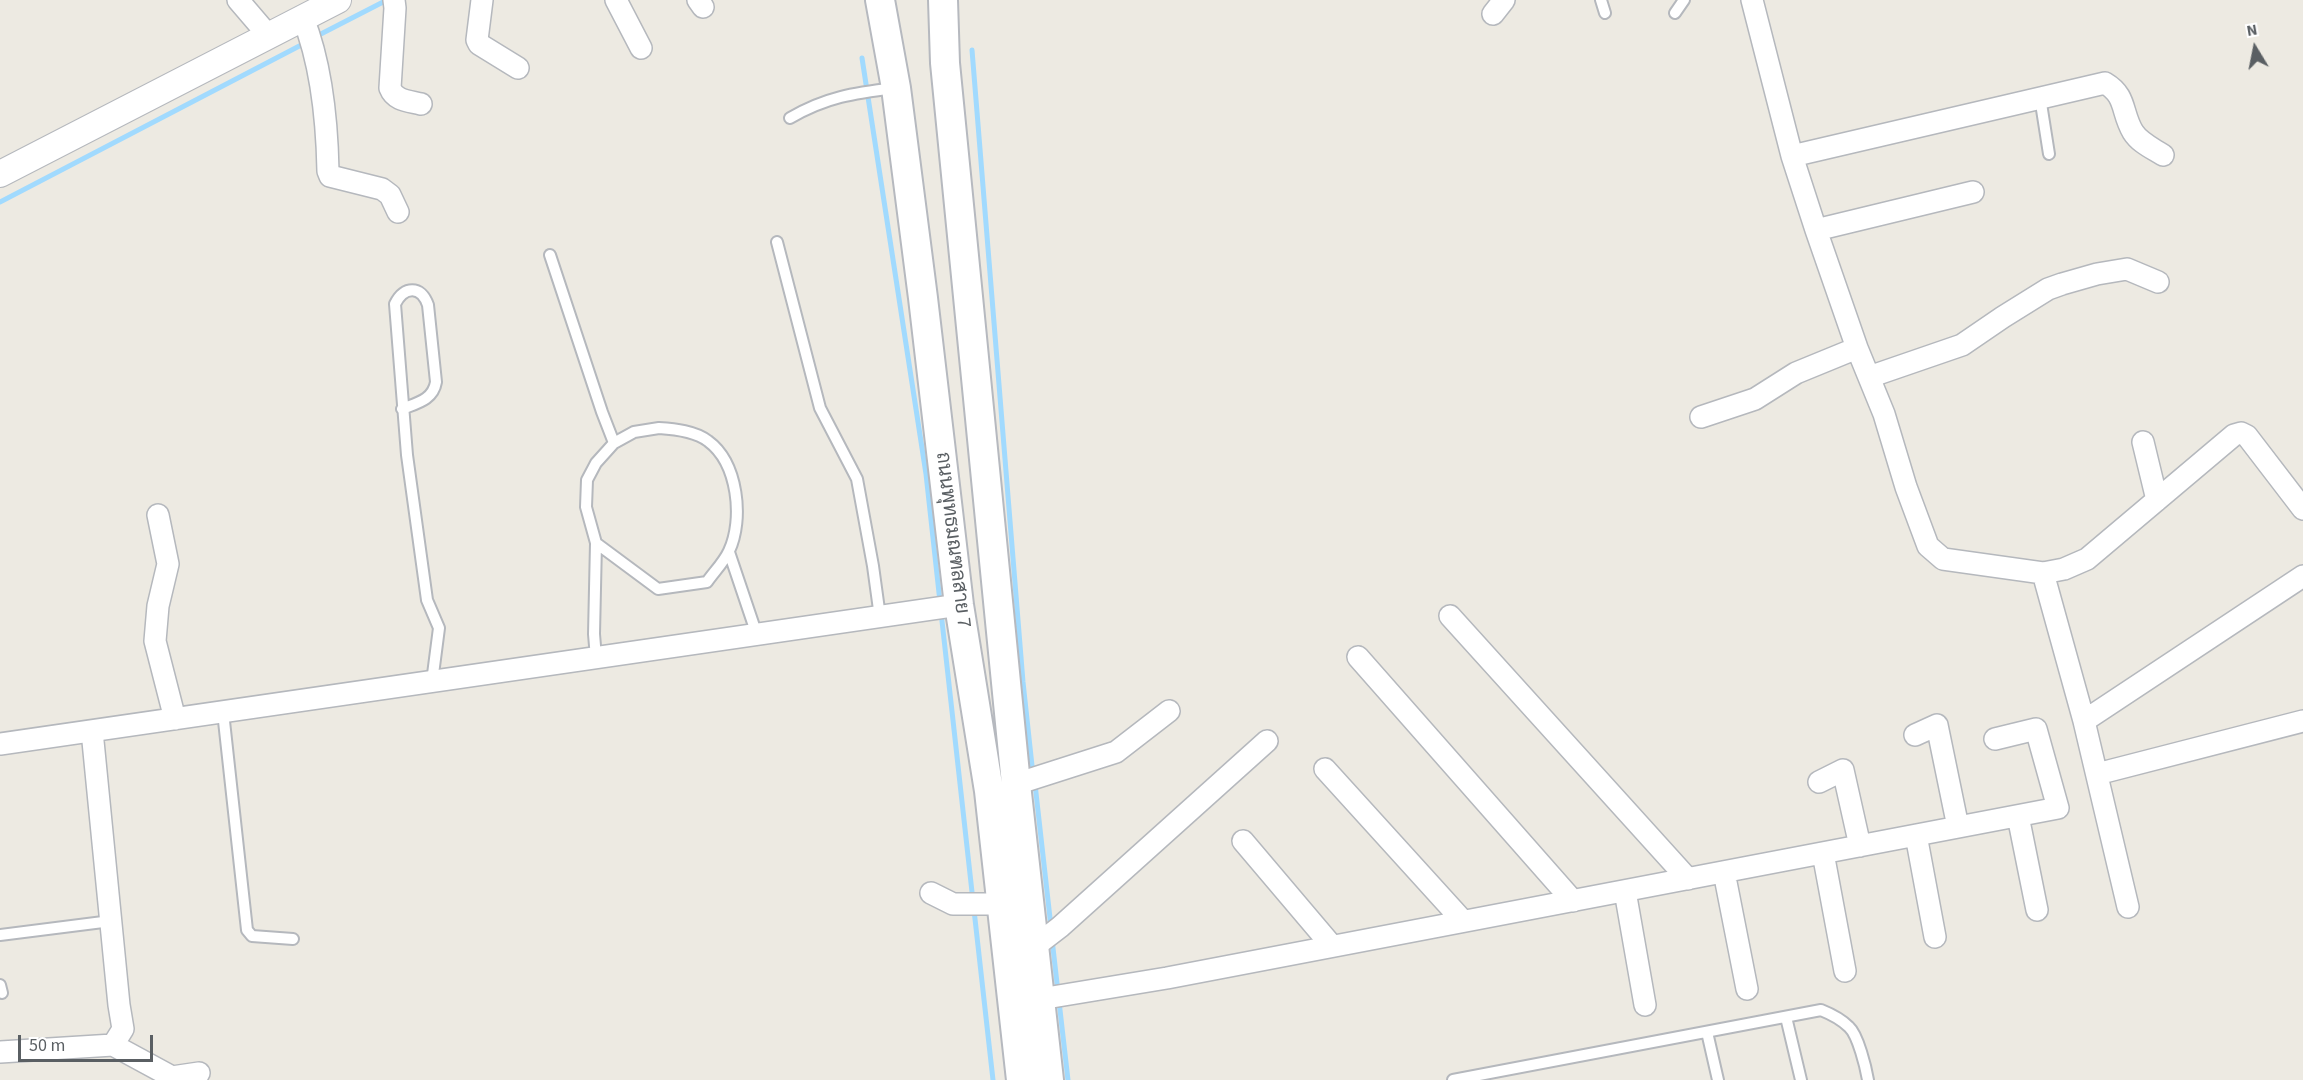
<!DOCTYPE html>
<meta charset="utf-8">
<style>
body{margin:0}
#map{position:relative;width:2303px;height:1080px;overflow:hidden;background:#edeae2;font-family:"Source Sans 3",sans-serif}
canvas{display:block}
.north{position:absolute;left:2225px;top:18px;width:60px;height:60px;-webkit-text-stroke:4px #fff;paint-order:stroke;rotate:350deg;font-size:16px;font-weight:700;line-height:24px;text-align:center;color:#5a5f63}
.north::after{content:'';display:block;margin:auto;width:21px;height:27px;background:#5a5f63;clip-path:polygon(50% 0,100% 100%,50% 72%,0 100%)}
.scale{position:absolute;left:18px;top:1035px;width:135px;height:27px;box-sizing:border-box;border:3px solid #5a5f63;border-top:0;padding-left:8px;font-size:18px;line-height:21px;white-space:nowrap;color:#5a5f63;-webkit-text-stroke:4px #fff;paint-order:stroke}
</style>
<div id="map">
<canvas width="2303" height="1080"></canvas>
<div class="north">N</div>
<div class="scale">50 m</div>
</div>
<script>
const ctx = document.querySelector('canvas').getContext('2d');
ctx.lineJoin = 'round';
function trace(path, color, width, dash) { ctx.strokeStyle = color; ctx.lineWidth = width; ctx.lineCap = dash ? 'butt' : 'round'; ctx.setLineDash(dash || []); ctx.stroke(path); }
function label(font, color, halo, rows, align = 'center') {
  ctx.font = font + ' "Source Sans 3",Sarabun,sans-serif'; ctx.lineWidth = 4.5; ctx.setLineDash([]); ctx.textBaseline = 'middle'; ctx.strokeStyle = halo; ctx.fillStyle = color; for (const [text, x, y, turn = 0] of rows) {
    ctx.save(); ctx.translate(x, y); ctx.rotate((+turn || 0) * Math.PI / 180); ctx.textAlign = isNaN(turn) ? turn : align; if (halo) ctx.strokeText(text, 0, 0); ctx.fillText(text, 0, 0); ctx.restore();
  }
}
trace(new Path2D(`
 M315,37l72,-37
 M972,50l51,632 10,93
 M862,58l64,416 14,128
 M0,202l307,-160
 M941,612l32,289
 M1035,784l16,143
 M974,910l19,170
 M1052,939l6,53
 M1059,1001l9,79`), '#a1dafe', 5);
const service = new Path2D(`
 M1601,0l4,13
 M1675,13l9,-13
 M2040,97l9,57
 M790,118c36,-21 64,-25 105,-30
 M777,242l43,166 37,71 16,87 7,51
 M550,255l52,157 12,31
 M402,409c15,-6 31,-9 34,-27l-8,-77c-7,-20 -24,-19 -33,-1l12,151 20,145 12,28 -7,54
 M659,428c16,1 36,3 49,13 30,22 36,78 21,110 -5,11 -15,21 -22,31l-49,7 -62,-46 -10,-36 1,-27 9,-17 18,-20 20,-11z
 M596,543l-2,91 2,24
 M729,552l28,83
 M223,712l24,218 5,6 41,3
 M0,935l111,-14
 M0,985l2,8
 M1786,1017l15,63
 M1707,1032l11,48
 M1453,1080l368,-70c10,4 20,9 28,17 9,8 17,41 19,53`);
const minor = new Path2D(`
 M238,0l30,35
 M394,0l1,8 -5,80c5,13 19,13 31,16
 M482,0l-5,40 2,4 39,24
 M616,0l25,48
 M698,0l5,7
 M1752,0l40,156 24,74 41,118 27,66 22,73 22,59 15,13 100,14 21,-4 23,-10 147,-124 7,-2 6,3 56,73
 M1493,14l11,-14
 M303,18c19,48 24,102 25,153l2,5 52,13 8,6 8,17
 M1792,156l313,-73c22,13 16,29 28,49 7,11 19,16 30,23
 M1816,230l157,-38
 M1869,377l93,-32 41,-28 45,-28 14,-5 35,-10 30,-5 31,13
 M1701,417l54,-18 41,-26 61,-25
 M2143,442l14,58
 M158,515l10,49 -10,42 -3,35 20,78
 M2043,573l41,148 44,186
 M1450,616l238,263
 M1358,657l215,244
 M2084,721l219,-145
 M1915,735l22,-10 21,102
 M0,744l959,-139
 M1325,769l138,152
 M2097,774l206,-53
 M1819,782l24,-12 17,76
 M1016,784l100,-32 53,-41
 M2018,816l19,94
 M1916,835l19,102
 M1243,841l89,105
 M1823,853l22,118
 M1724,872l23,117
 M1625,891l20,114
 M931,893l22,11h48
 M1034,947l26,-20 207,-186
 M1040,999l127,-21 891,-170 -22,-79 -41,10
 M113,1045l59,32 27,-4
 M0,1052l113,-7 10,-16 -4,-24 -27,-274`);
const tertiary = new Path2D(`
 M0,174l338,-174`);
const secondary = new Path2D(`
 M880,0l16,88 27,210 36,307 30,186 32,289
 M943,0l2,63 71,721 33,296`);
trace(service, '#b5b8bd', 14);
trace(minor, '#b5b8bd', 24);
trace(tertiary, '#b5b8bd', 28);
trace(secondary, '#b6b9bf', 32);
trace(service, '#fff', 10);
trace(minor, '#fff', 21);
trace(tertiary, '#fff', 26);
trace(secondary, '#fff', 28);
label('20px', '#5a5f63', '#fff', [
 ["ถนนพุทธมณฑลสาย 7",952,540,83]
]);
</script>
